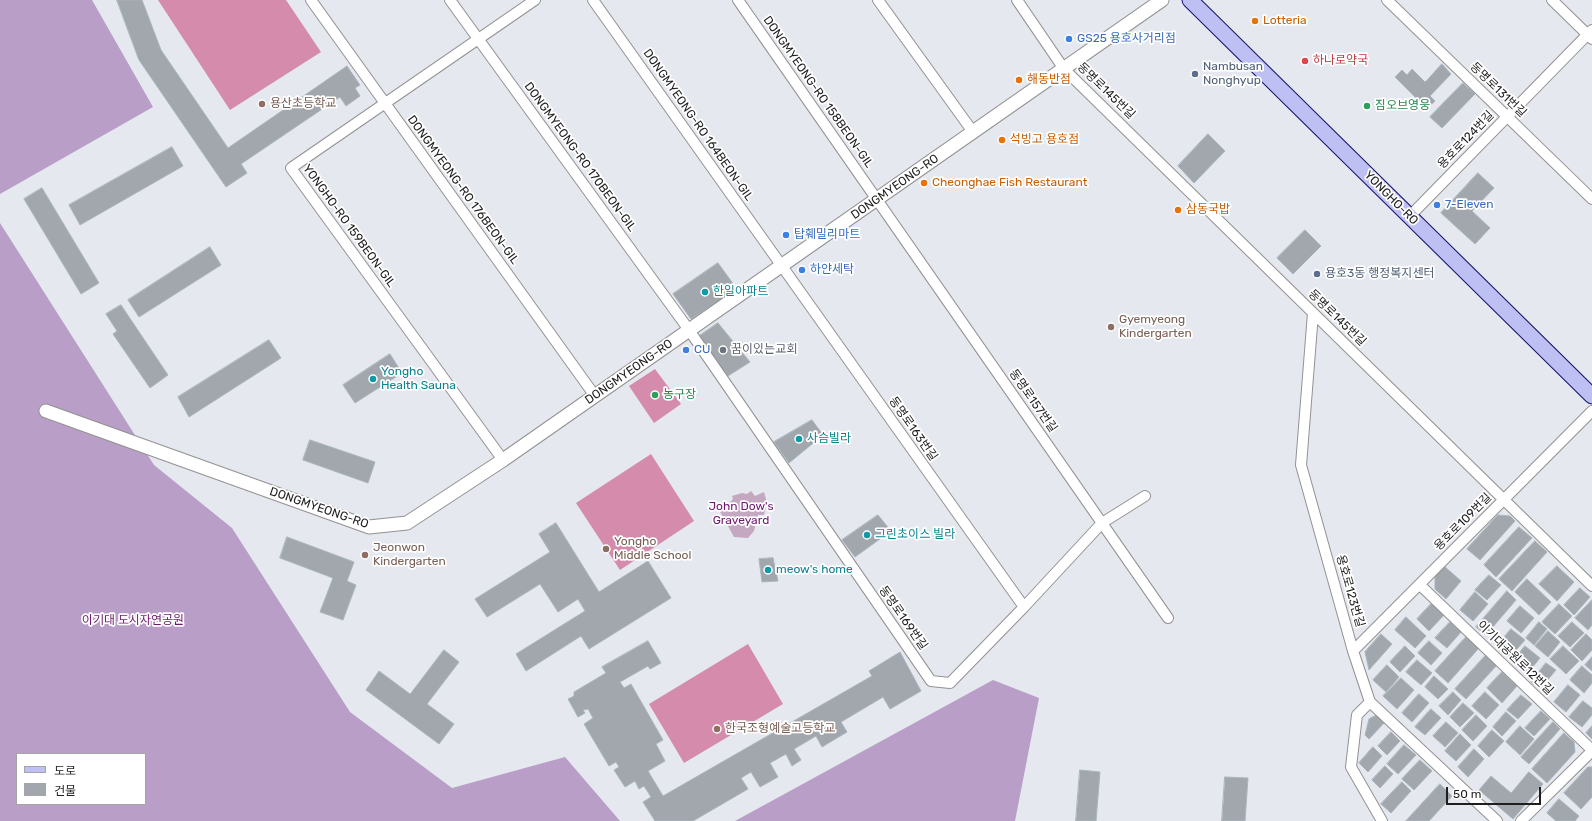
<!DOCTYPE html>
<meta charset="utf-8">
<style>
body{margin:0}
#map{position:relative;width:1592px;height:821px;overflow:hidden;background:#e5e8ee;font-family:Rubik,"Noto Sans KR",sans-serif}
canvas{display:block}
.legend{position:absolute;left:16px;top:753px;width:130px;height:52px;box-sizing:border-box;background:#fff;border:1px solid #a5a5a5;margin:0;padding:5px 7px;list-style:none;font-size:12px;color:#1e1e1e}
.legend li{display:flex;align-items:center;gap:8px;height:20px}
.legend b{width:20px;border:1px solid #a5a5a5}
.scale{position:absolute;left:1446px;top:787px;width:95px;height:18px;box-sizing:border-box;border:2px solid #1e1e1e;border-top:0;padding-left:5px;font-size:12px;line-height:14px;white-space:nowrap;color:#1e1e1e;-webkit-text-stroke:3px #fff;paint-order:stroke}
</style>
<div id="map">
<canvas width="1592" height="821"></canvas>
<ul class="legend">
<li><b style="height:5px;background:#bebff2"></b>도로</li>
<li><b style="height:11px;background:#a1a7ac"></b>건물</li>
</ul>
<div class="scale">50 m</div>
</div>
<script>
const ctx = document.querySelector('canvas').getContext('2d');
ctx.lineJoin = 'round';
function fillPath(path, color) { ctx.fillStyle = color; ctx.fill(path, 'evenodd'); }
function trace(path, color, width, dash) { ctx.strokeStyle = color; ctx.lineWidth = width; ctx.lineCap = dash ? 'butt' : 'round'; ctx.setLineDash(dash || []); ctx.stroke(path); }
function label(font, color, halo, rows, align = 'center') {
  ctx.font = font + ' Rubik,"Noto Sans KR",sans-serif'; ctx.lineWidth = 3.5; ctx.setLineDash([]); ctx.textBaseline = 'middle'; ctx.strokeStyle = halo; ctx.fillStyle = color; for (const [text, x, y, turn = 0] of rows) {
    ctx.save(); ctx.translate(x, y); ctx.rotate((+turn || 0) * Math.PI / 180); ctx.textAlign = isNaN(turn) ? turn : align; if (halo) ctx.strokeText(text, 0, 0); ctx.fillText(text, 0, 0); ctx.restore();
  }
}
fillPath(new Path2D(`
 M0,0h92l61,107 -153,87z
 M0,223l154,242 78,63 118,184 102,76 113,-31 55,64h-620zM17,754h128v50h-128z
 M993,680l46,18 -24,123h-280z`), '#b99ec8');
fillPath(new Path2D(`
 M751,491l4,5 9,-4 3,11 -3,12h-6l-4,16 -6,7 -14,-1 -16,-29 8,-2 7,-7 -1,-3 10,-3 5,1z`), '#c4a8c2');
fillPath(new Path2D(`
 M158,0h128l35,52 -91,58z
 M655,369l26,35 -27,19 -25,-37z
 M651,454l43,67 -74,49 -44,-67z
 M748,644l35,60 -99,59 -35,-59z`), '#d48bac');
const building = new Path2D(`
 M117,0h25l19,50 67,98 119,-82 13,19 -5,3 5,8 -14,10 -6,-9 -99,67 6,9 -21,14 -87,-127z
 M1442,64l9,10 -21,22 5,5 -8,8 -32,-32 7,-7 5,5 5,-6 13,13z
 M1463,83l12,11 -33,34 -12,-11z
 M1208,134l17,17 -31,32 -16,-17z
 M172,147l11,19 -103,59 -11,-20z
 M1478,173l16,15 -22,23 18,17 -15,16 -34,-31z
 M42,188l57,95 -18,11 -57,-95z
 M1305,230l16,16 -28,28 -16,-16z
 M210,247l11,18 -82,52 -11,-17z
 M718,263l19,26 -46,30 -18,-25z
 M121,305l47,70 -18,13 -37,-54 4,-3 -11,-17z
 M718,323l32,39 -22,14 -33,-37z
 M269,340l12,18 -92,59 -11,-20z
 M390,354l12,19 -47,30 -12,-18z
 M812,420l11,15 -34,28 -15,-21z
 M310,440l65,22 -7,21 -65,-23z
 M878,515l13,16 -36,26 -13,-17z
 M1498,515l12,1 5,5 -35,39 -13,-11z
 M556,523l43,69 49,-31 23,37 -82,51 -8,-13 -55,35 -10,-17 69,-43 -7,-12 -20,13 -18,-28 -53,33 -12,-18 75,-47 -11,-18z
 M1519,527l13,11 -36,39 -12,-12z
 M287,537l67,25 -7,19 9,4 -13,35 -23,-8 13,-34 -53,-20z
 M1535,541l12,11 -35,39 -13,-12z
 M773,558l5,23 -16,1 -3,-23z
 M1444,566l17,15 -15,18 -11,-10v-13z
 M1557,566l17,16 -17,19 -18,-17z
 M1489,575l12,10 -14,15 -12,-10z
 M1527,579l24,23 -12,13 -24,-23z
 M1580,588l10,9 -16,18 -10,-10z
 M1507,591l9,9 -30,35 -10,-8z
 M1475,592l13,12 -15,17 -13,-11z
 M1592,600v25l-4,5 -13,-12z
 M1432,603l13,11 -16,17 -12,-12z
 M1559,604l13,12 -17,18 -13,-12z
 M1520,606l14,12 -13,15 -14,-12z
 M1406,617l20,19 -11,12 -20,-18z
 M1450,622l11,10 -14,16 -12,-10z
 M1539,622l8,7 -13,16 -8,-7z
 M1572,622l12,11 -14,14 -12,-11z
 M1511,629l14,11 -15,17 -13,-11z
 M1548,631l12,11 -12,15 -13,-11z
 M1381,634l11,10 -23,26 -4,-18z
 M1586,634l6,6v10l-10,11 -11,-11z
 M1466,637l13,11 -31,35 -13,-12z
 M648,641l13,22 -11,6 -2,-3 -28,16 4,6 7,-4 32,56 -7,4 9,17 -17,10 15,25 209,-120 -3,-5 31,-19 21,39 -31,18 -7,-12 -42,25 6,10 -25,15 -6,-11 -22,13 7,11 -9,6 -6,-12 -16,9 8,14 -18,10 -9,-15 -10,6 7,11 -55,32h-38l-12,-19 8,-5 -7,-11 -5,3 -4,-8 -10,6 -11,-17 5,-3 -3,-5 -7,4 -25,-42 9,-6 -5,-9 -5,1 2,3 -7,4 -10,-18 6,-3v-4l32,-19 -4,-6z
 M1429,641l13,12 -11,12 -13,-12z
 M1405,646l10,10 -15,16 -10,-10z
 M1525,646l15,12 -13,16 -15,-12z
 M1563,646l16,15 -13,13 -16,-15z
 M444,650l15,12 -32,42 27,20 -15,20 -73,-54 13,-19 31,23z
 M1486,655l11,10 -31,34 -11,-10z
 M1592,657v14l-7,-6z
 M1417,660l15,13 -11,12 -15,-13z
 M1546,663l10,7 -16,19 -9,-7z
 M1387,665l12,12 -13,15 -13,-12z
 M1582,666l10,9v8l-8,10 -14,-13z
 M1502,672l15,14 -15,17 -15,-15z
 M1434,676l14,13 -10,10 -13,-12z
 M1401,678l13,12 -17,19 -14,-13z
 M1568,685l12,10 -14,17 -12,-10z
 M1453,692l8,8 -13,15 -9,-9z
 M1485,692l14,13 -13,14 -14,-13z
 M1419,694l10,9 -17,19 -10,-9z
 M1521,695l11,9 -14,15 -11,-9z
 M1583,701l9,7v7l-10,12 -13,-10z
 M1463,703l11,10 -14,14 -10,-10z
 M1431,709l10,9 -16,17 -10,-8z
 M1541,711l9,8 -16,17 -9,-8z
 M1506,712l10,9 -14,15 -9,-9z
 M1377,715l8,7 -16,17 -4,-4 4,-16z
 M1476,715l11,11 -14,15 -11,-11z
 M1446,722l12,11 -13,14 -12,-11z
 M1553,722l7,7 -31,35 -8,-7z
 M1520,726l14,13 -14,16 -14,-13z
 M1592,726v13l-6,-6z
 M1492,730l12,11 -15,16 -11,-11z
 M1391,732l9,9 -13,14 -9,-9z
 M1564,733l10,9 1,10 -28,31 -15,-14z
 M1460,734l11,11 -15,16 -11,-10z
 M1404,745l12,10 -18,19 -11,-10z
 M1373,747l9,9 -14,16 -9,-9z
 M1474,749l10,10 -16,18 -10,-10z
 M1420,760l12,11 -18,19 -12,-11z
 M1385,766l8,8 -13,14 -8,-8z
 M1588,767h4v30l-11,12 -17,-16z
 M1080,770l20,2 -4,49h-20z
 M1529,772l14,12 -30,35 -34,-29 12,-14 20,17z
 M1225,777l23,1 -3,43h-23z
 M1402,782l9,9 -20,22 -10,-9z
 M1440,784l12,12 -23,25h-23z
 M1559,799l20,17 -4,5h-19l-9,-8z`);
fillPath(building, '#a1a7ac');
trace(building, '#a9b6be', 1);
const minor = new Path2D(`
 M311,0l284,396
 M450,0l239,330 242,351 19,2 74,-76 78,-84 43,-27
 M593,0l431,607
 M738,0l430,618
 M878,0l95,132
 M1017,0l47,69 528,517
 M1387,0l205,199
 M1552,0l40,39
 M1410,216l182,-186
 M1313,313l-12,152 52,186 17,51 127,119
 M503,460l-212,-292 244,-168
 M1420,585l172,165
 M1353,651l239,-240
 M1370,702l-13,13 -6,52 31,54
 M1521,821l71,-70`);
const tertiary = new Path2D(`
 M46,411l323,116 38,-4 96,-63 659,-460`);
const secondary = new Path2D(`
 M1190,0l402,396`);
trace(minor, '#929292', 12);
trace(tertiary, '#929292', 15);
trace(secondary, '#141169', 17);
trace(minor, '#fff', 10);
trace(tertiary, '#fff', 13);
trace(secondary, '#bebff2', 15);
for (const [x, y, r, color] of [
 [1255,21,4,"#e8710a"],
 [1069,39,4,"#3f7fe0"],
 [1305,61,4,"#e0444e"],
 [1195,74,4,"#5c6f8a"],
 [1019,80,4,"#e8710a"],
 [262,104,4,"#8d6e63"],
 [1367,106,4,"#2e9e5b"],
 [1002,140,4,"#e8710a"],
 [924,183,4,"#e8710a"],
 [1437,205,4,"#3f7fe0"],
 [1178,210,4,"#e8710a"],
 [786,235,4,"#3f7fe0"],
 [802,270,4,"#3f7fe0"],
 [1317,274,4,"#5c6f8a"],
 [705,292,4,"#0f9aa8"],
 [1111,327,4,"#8d6e63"],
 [686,350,4,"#3f7fe0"],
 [723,350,4,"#6b7280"],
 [373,379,4,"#0f9aa8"],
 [655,395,4,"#2e9e5b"],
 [799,439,4,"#0f9aa8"],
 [867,535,4,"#0f9aa8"],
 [606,549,4,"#8d6e63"],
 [365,555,4,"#8d6e63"],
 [768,570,4,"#0f9aa8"],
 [717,729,4,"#8d6e63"]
]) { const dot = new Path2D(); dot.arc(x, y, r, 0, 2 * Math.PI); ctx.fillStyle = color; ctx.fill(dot); trace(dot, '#fff', 1.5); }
label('12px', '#c56008', '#fff', [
 ["Lotteria",1263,21],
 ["해동반점",1027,80],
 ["석빙고 용호점",1010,140],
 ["Cheonghae Fish Restaurant",932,183],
 ["삼동국밥",1186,210]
], 'left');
label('12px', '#366cbe', '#fff', [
 ["GS25 용호사거리점",1077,39],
 ["7-Eleven",1445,205],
 ["탑훼밀리마트",794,235],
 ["하얀세탁",810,270],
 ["CU",694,350]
], 'left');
label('12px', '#be3a42', '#fff', [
 ["하나로약국",1313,61]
], 'left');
label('12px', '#4e5e75', '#fff', [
 ["Nambusan",1203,67],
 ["Nonghyup",1203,81],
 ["용호3동 행정복지센터",1325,274]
], 'left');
label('12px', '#1e1e1e', '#fff', [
 ["동명로131번길",1498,90,44],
 ["동명로145번길",1106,91,44],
 ["DONGMYEONG-RO 158BEON-GIL",818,92,55],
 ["DONGMYEONG-RO 164BEON-GIL",698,125,55],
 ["용호로124번길",1466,140,-46],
 ["DONGMYEONG-RO 170BEON-GIL",580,157,54],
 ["DONGMYEONG-RO",895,187,-35],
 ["DONGMYEONG-RO 176BEON-GIL",463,190,54],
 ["YONGHO-RO",1391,198,45],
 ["YONGHO-RO 159BEON-GIL",349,226,54],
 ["동명로145번길",1337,318,44],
 ["DONGMYEONG-RO",629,372,-35],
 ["동명로157번길",1033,401,55],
 ["동명로163번길",913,429,55],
 ["DONGMYEONG-RO",319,508,19],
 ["용호로109번길",1463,522,-45],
 ["용호로123번길",1350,591,74],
 ["동명로169번길",903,618,55],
 ["이기대공원로12번길",1515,658,44]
]);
label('12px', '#785e54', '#fff', [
 ["용산초등학교",270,104],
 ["Gyemyeong",1119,320],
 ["Kindergarten",1119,334],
 ["Yongho",614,542],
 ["Middle School",614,556],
 ["Jeonwon",373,548],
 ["Kindergarten",373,562],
 ["한국조형예술고등학교",725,729]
], 'left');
label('12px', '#27864d', '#fff', [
 ["짐오브영웅",1375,106],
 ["농구장",663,395]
], 'left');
label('12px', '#0d838f', '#fff', [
 ["한일아파트",713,292],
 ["Yongho",381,372],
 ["Health Sauna",381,386],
 ["사슴빌라",807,439],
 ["그린초이스 빌라",875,535],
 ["meow's home",776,570]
], 'left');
label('12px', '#5b616d', '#fff', [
 ["꿈이있는교회",731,350]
], 'left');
label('12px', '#70176e', '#fff', [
 ["John Dow's",741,507],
 ["Graveyard",741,521],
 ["이기대 도시자연공원",133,621]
]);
</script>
